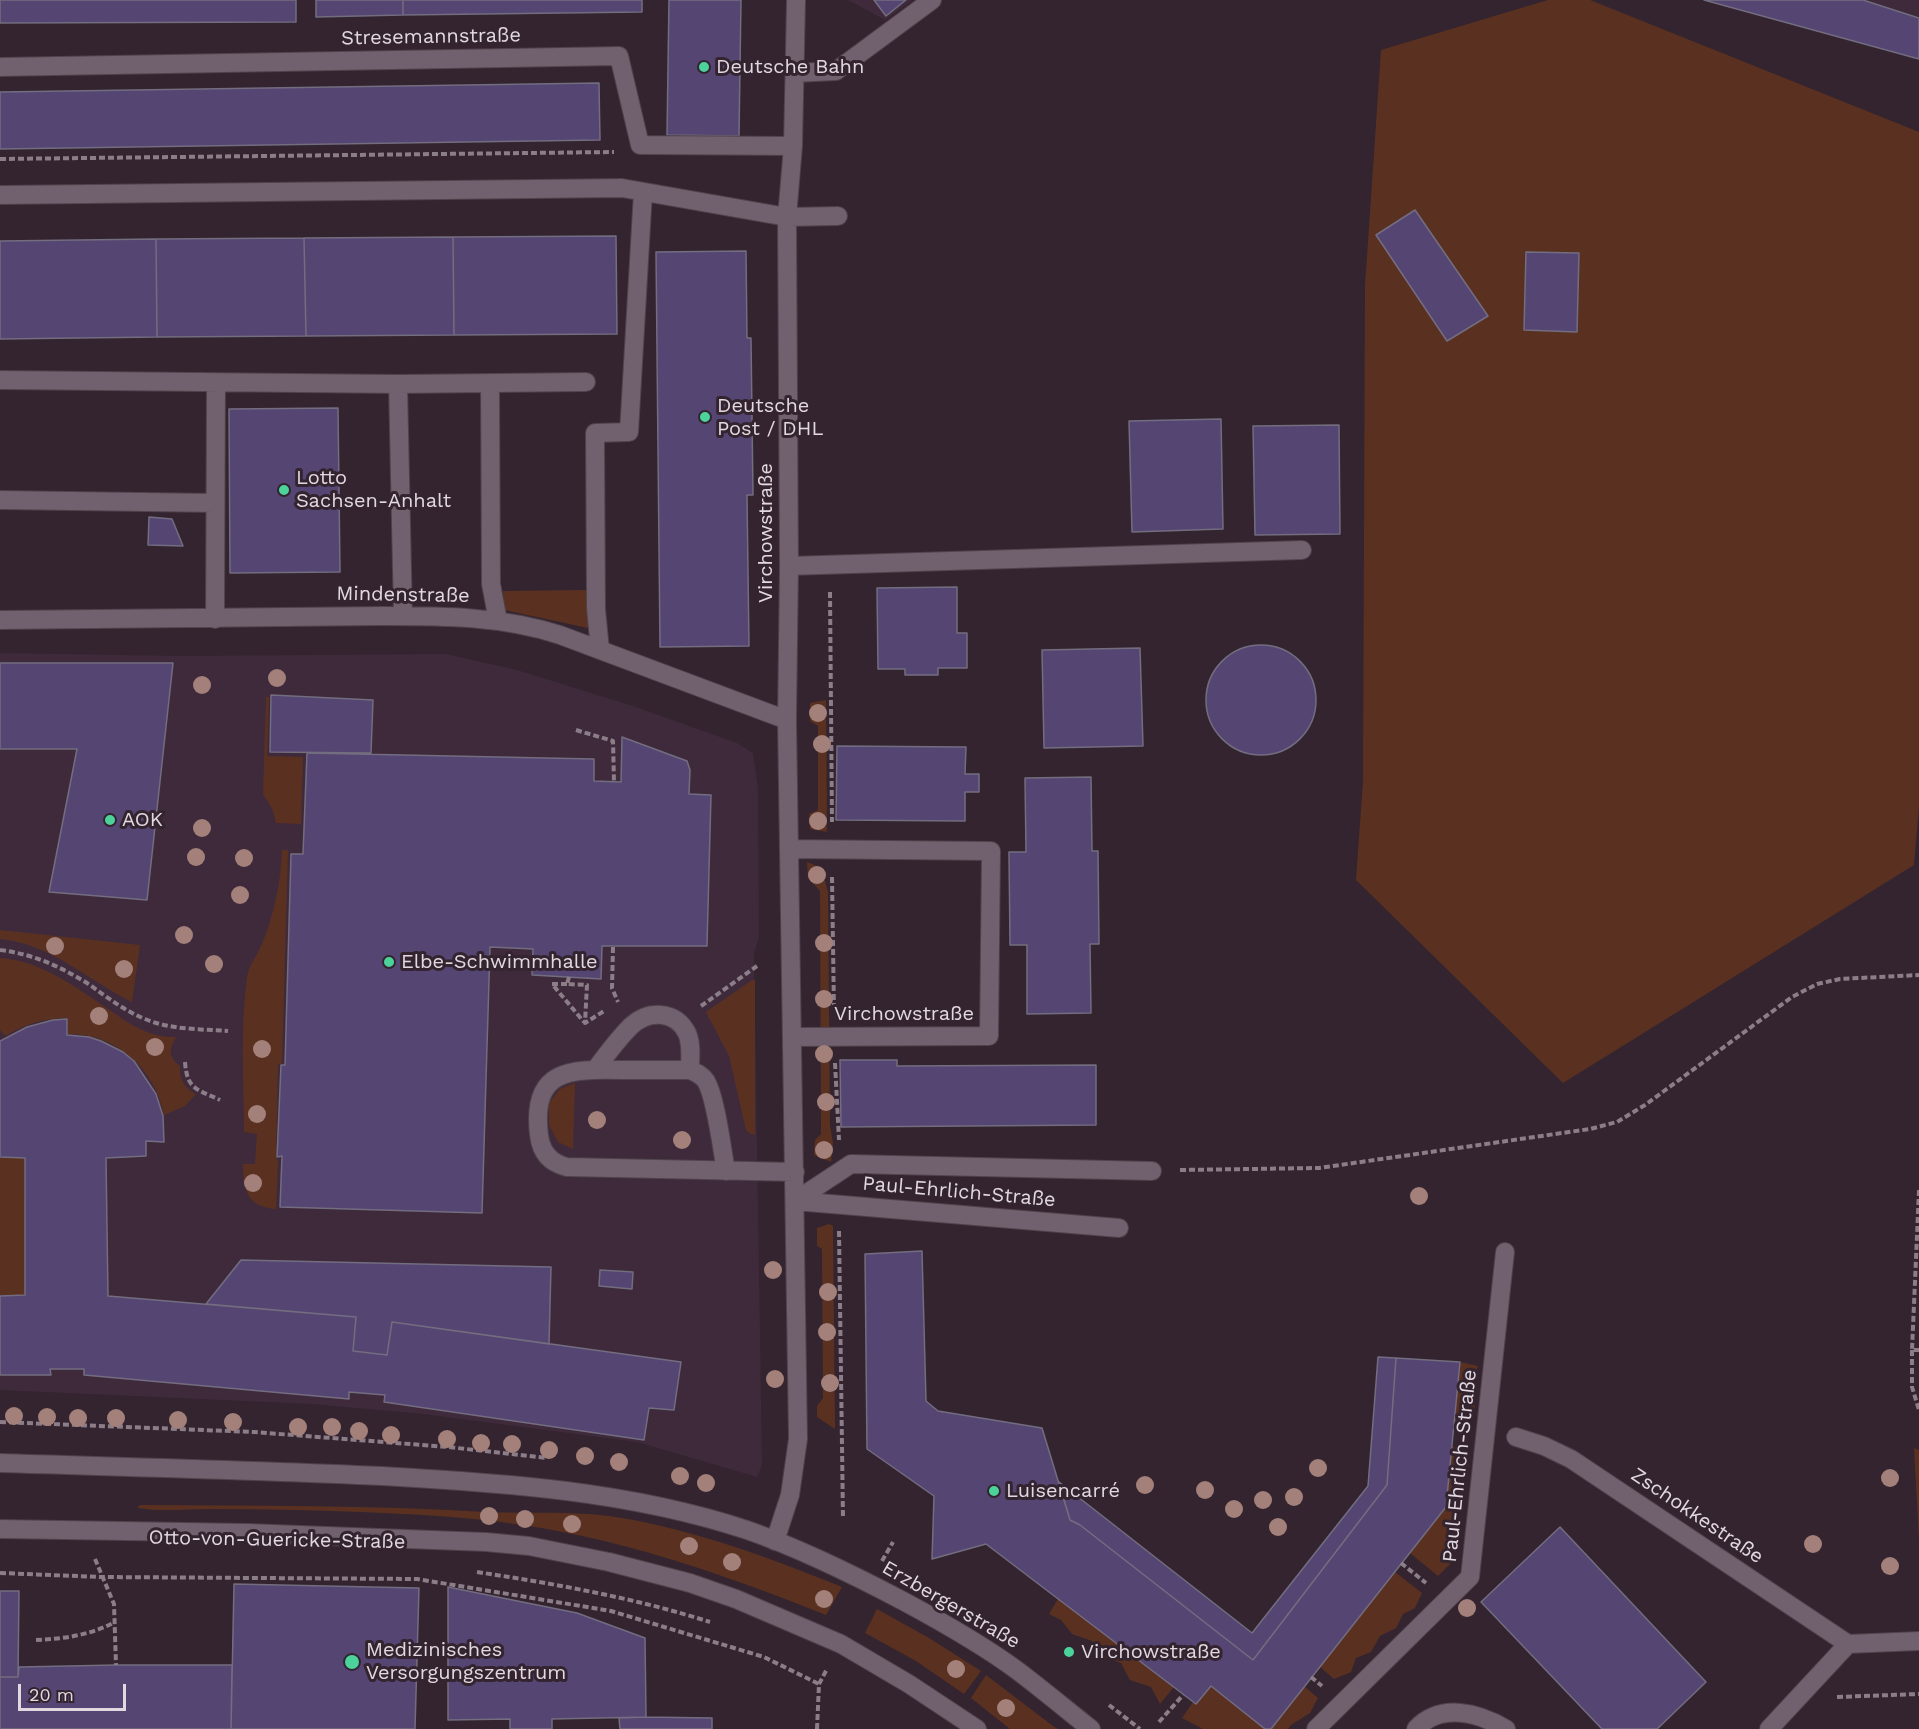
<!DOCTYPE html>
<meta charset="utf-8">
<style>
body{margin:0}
#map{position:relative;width:1919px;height:1729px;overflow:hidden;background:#33242f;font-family:"Work Sans",sans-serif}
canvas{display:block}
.scale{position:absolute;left:18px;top:1684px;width:108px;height:27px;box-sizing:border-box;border:3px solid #e2d8e0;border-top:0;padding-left:8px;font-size:18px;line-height:21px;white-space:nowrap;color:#e2d8e0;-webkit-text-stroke:4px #33242f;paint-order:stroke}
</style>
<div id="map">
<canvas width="1919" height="1729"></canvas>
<div class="scale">20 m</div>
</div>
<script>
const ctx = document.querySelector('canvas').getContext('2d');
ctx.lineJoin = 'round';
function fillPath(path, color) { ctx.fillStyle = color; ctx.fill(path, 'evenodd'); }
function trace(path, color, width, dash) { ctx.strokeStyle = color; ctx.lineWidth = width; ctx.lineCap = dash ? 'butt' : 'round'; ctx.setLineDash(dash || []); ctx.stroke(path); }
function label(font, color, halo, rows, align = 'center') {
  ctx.font = font + ' "Work Sans",sans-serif'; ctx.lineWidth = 6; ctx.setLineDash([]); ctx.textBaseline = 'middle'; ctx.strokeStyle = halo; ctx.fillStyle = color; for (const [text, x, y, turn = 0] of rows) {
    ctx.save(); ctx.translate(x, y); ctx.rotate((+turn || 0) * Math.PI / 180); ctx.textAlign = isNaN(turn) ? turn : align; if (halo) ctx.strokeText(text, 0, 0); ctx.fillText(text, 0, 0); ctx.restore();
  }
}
fillPath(new Path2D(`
 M848,0h65l-28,20z
 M1863,0h56v17z
 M0,653l180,3 266,-2 71,16 116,36 104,37 16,10 5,36 1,149 -5,14 8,513 -5,12 -120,-35 -214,-28 -111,-10 -312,-14z`), '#3f2a3b');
fillPath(new Path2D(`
 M1548,0h42l329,132v673l-5,60 -351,218 -207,-203 7,-99 2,-495 16,-236z
 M589,590l-1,38 -84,-18 -1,-19z
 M266,697h3l-2,59 36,1 -2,67 -25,-1 -4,-15 -9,-14z
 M826,700l1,132 -17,-3 -1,-15 9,-4v-84l-8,-5v-18z
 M282,850h6l-6,214h-4l-2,95 2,1 -2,49c-29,-2 -33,-19 -33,-45h12l2,-30 -13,-2c0,-51 -4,-104 3,-155 2,-12 11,-23 15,-33 12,-30 19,-62 20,-94z
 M807,862l15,6 6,25 2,232 3,18 -2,19 -17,-7 1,-15 6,-6 -1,-243 -12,-13z
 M0,930l140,15 -8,57c-45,-22 -80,-58 -132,-63z
 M0,958c40,2 77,30 108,51 22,15 41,29 68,28 -7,12 -8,20 4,29 -1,13 5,23 16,28l-11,12 -21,9c-9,-47 -49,-82 -96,-81v-16c-23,0 -43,6 -63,18l-5,-6z
 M752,980h3v155l-4,-1 -5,-4 -17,-74 -23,-44z
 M575,1083l-2,66 -15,-7 -9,-17v-22l11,-14z
 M0,1158h24l1,137h-25z
 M829,1224l4,2 2,203 -18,-12v-11l6,-8 -1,-149 -5,-3v-18z
 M1460,1362l18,4 -7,19 4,23 -6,17 -15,-1z
 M1452,1447l14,1 3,17 -8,16 4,15 -8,17 4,18 -9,14 -2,19 -12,12 -28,-23 36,-46z
 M1914,1448l5,2v90z
 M142,1505c115,1 230,0 344,7 46,2 91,-2 136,6 76,13 148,40 220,69l-16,28c-105,-42 -212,-79 -325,-93 -47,-6 -94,-8 -141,-10 -49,-2 -99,-3 -149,-3 -24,0 -50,3 -73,-1v-2z
 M1395,1572l27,21 -7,15 -12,6 -7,14 -16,8 -9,16 -15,6 -5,14 -17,7 -14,-12z
 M1058,1599l116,88 -14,17 -9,-17 -21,-7 -9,-17 -21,-7 -8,-15 -20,-7 -11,-14 -12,-6z
 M877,1609l52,29 52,33 -17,23 -48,-33 -51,-28z
 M986,1675l67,51 5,3h-48l-39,-31z
 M1211,1686l54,43h-62l-21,-11 11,-16 3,2z
 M1304,1686l14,12 -8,15 -19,12 -3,4h-17z`), '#5a3121');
const building = new Path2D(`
 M0,0h296v22l-296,1z
 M316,0h87v15l-87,2z
 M403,0h239v12l-239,3z
 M669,0h72l-2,136 -72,-1z
 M874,0h32l-20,16z
 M1704,0h159l56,18v41z
 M599,83l1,57 -600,9v-57z
 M1415,210l73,106 -41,25 -71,-106z
 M616,236l1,98 -163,1 -1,-98z
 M453,237l1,98 -148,1 -2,-98z
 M304,238l2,98 -149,1 -1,-98z
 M156,239l1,98 -157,2v-98z
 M746,251l1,87h4l2,157h-6l2,151 -89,1 -4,-395z
 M1526,252l53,1 -2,79 -53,-2z
 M338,408l2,164 -110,1 -1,-164z
 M1221,419l2,110 -91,3 -3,-111z
 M1339,425l1,109 -85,1 -2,-109z
 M149,517l23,2 11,27 -35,-1z
 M957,587v46h10v35h-29v7h-33v-6h-27l-1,-81z
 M1206 700a55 55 0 1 1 110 0a55 55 0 1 1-110 0Z
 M1140,648l3,98 -99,2 -2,-98z
 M0,663h173l-26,237 -98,-8 28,-143h-77z
 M271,695l102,5 -2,53 -101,-1z
 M622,737l65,24 3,9 -1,24 22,1 -4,151h-105l-1,33 -69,-4 1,-26 -43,-2 -8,266 -202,-6 2,-51 -5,1 4,-92h4l6,-211h12l4,-101 287,6v22l27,1z
 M837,746l129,1 -1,27h14v18h-14v29l-129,-1z
 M1091,777l1,74h6l1,93h-9l1,69 -64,1v-69h-17l-1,-93h17l-1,-74z
 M67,1019v16l22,2 12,4 22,11 11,9 22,33 7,22 1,26 -18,-1v15l-40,2 2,138 248,21 -3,34 34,4 5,-33 289,40 -7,48 -25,-2 -5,32 -260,-38 1,-7 -36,-3v7l-265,-24v-6h-34l1,6h-51v-79l25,-1v-137l-25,-1v-116l27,-14 26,-7z
 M840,1060h57v6l199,-1v60l-255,2z
 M922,1251l4,150 12,10 104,17 28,92 10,5 173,135 134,-175 9,-127 64,4 -14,145 -175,222h-6l-54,-43 -15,18 -210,-160 -54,15 2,-63 -67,-47 -2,-195z
 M241,1260l310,7 -2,77 -157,-22 -5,33 -34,-4 3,-34 -150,-13z
 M600,1270l33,2 -1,17 -33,-3z
 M1378,1357l18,1 -9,127 -134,175 -173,-135 -10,-5 -11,-38 193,151 116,-147z
 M1560,1527l146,155 -49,47h-55l-121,-127z
 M234,1584l185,4 -4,141h-184z
 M448,1587l129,26 68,25 1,79 -94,2v10h-42v-10l-62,1z
 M0,1591h19l-1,86h-18z
 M116,1665h116l-1,64h-231v-52h18l1,-10z
 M646,1717l66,1v11h-92l-1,-11z`);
fillPath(building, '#554572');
trace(building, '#736d80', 1.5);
const minor = new Path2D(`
 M0,67l619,-11 21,89 153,1
 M795,73l41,-2 96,-71
 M0,195l622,-7 165,29 51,-1
 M0,380l398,4 188,-2
 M490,383l1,201 7,37
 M398,384l5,232
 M0,500l215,3
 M789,566l513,-16
 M215,619l1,-236
 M0,620l382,-4c60,0 120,0 178,19l227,85
 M600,650l-4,-41 -1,-176 34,-1 14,-240
 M789,849l202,2 -2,185 -196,1
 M595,1070c11,-15 23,-31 36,-44 17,-16 44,-16 56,7 5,11 3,26 3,37
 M726,1171c-4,-21 -10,-73 -20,-90 -4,-6 -9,-8 -16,-11 -23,0 -46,0 -69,0 -52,-1 -90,-1 -82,65 2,17 11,28 28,32l228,5
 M795,1201l56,-37 301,7
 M795,1201l324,27
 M1516,1437l28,9 27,13 277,185 71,-3
 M0,1463c127,4 255,7 382,13 123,7 247,15 365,54 55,19 107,45 158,72 39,21 78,43 113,69 25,19 49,39 73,58
 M0,1529l248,4 238,9 43,4 80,16 81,21 46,16 105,45 68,40 68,45
 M775,1541l15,-46 8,-56 -11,-719 2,-154 -2,-349 6,-71 3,-145
 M1316,1729l154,-152 35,-325
 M1416,1729c25,-27 63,-16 90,0
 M1769,1729l79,-85`);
trace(minor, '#4e424b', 20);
trace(new Path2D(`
 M0,159l614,-7
 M830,592l2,230
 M576,730l37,11 1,41
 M832,877l2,134
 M613,947l-1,41 6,14
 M0,950c33,4 62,17 90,35 18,13 35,26 55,34 26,11 56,10 83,12
 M569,977l-2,7 20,1 -2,38 19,-12
 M567,984h-15l32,38
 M701,1006l56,-40
 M185,1062c2,28 12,27 35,38
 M835,1063l4,77
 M1180,1170l139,-2 271,-39 27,-7 28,-17 147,-108 25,-13 23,-5 79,-4
 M1919,1190l-7,160h7
 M839,1231l4,287
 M1912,1350v37l7,23
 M0,1422l254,10 194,15 99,11
 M95,1559l19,45 2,61
 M882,1561l11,-19
 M1401,1563l25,20
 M477,1572c79,12 158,26 233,50
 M0,1573l101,4 316,2 194,32 153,46 55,27
 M36,1640c27,-1 55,-5 79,-18
 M1311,1677l11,9
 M1837,1697l82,-3
 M1109,1705l31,24
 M1159,1722l24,-27
 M817,1729l2,-45 8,-15`), '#8b7e88', 4, [6, 3]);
trace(minor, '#71606d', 18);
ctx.fillStyle = '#a3817a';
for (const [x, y] of [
 [277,678],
 [202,685],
 [818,713],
 [822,744],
 [818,821],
 [202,828],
 [196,857],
 [244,858],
 [817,875],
 [240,895],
 [184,935],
 [824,943],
 [55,946],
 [214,964],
 [124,969],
 [824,999],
 [99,1016],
 [155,1047],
 [262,1049],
 [824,1054],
 [826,1102],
 [257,1114],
 [597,1120],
 [682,1140],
 [824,1150],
 [253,1183],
 [1419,1196],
 [773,1270],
 [828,1292],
 [827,1332],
 [775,1379],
 [830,1383],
 [14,1416],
 [47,1417],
 [78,1418],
 [116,1418],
 [178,1420],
 [233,1422],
 [298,1427],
 [332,1427],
 [359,1431],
 [391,1435],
 [447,1439],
 [481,1443],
 [512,1444],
 [549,1450],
 [585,1456],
 [619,1462],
 [1318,1468],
 [680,1476],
 [1890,1478],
 [706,1483],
 [1145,1485],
 [1205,1490],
 [1294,1497],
 [1263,1500],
 [1234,1509],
 [489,1516],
 [525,1519],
 [572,1524],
 [1278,1527],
 [1813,1544],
 [689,1546],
 [732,1562],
 [1890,1566],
 [824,1599],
 [1467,1608],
 [956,1669],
 [1006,1708]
]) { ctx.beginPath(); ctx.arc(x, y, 9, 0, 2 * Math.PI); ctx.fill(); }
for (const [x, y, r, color] of [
 [704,67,6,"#4cd39b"],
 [705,417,6,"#4cd39b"],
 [284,490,6,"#4cd39b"],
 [110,820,6,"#4cd39b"],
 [389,962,6,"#4cd39b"],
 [994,1491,6,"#4cd39b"],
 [1069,1652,6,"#4cd39b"],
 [352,1662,8,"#4cd39b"]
]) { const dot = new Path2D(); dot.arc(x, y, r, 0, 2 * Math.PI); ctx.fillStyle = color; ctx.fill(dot); trace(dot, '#33242f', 2); }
label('20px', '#e2d8e0', '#33242f', [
 ["Stresemannstraße",431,37,-1],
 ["Virchowstraße",766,533,-90],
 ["Mindenstraße",403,595,1],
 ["Virchowstraße",904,1014],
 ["Paul-Ehrlich-Straße",959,1192,5],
 ["Paul-Ehrlich-Straße",1460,1466,-84],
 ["Zschokkestraße",1697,1516,34],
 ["Otto-von-Guericke-Straße",277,1540,1],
 ["Erzbergerstraße",951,1605,30]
]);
label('20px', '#e2d8e0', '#33242f', [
 ["Deutsche Bahn",716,67],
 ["Deutsche",717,406],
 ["Post / DHL",717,429],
 ["Lotto",296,478],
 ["Sachsen-Anhalt",296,501],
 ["AOK",122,820],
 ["Elbe-Schwimmhalle",401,962],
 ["Luisencarré",1006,1491],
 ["Medizinisches",366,1650],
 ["Versorgungszentrum",366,1673],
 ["Virchowstraße",1081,1652]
], 'left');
</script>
